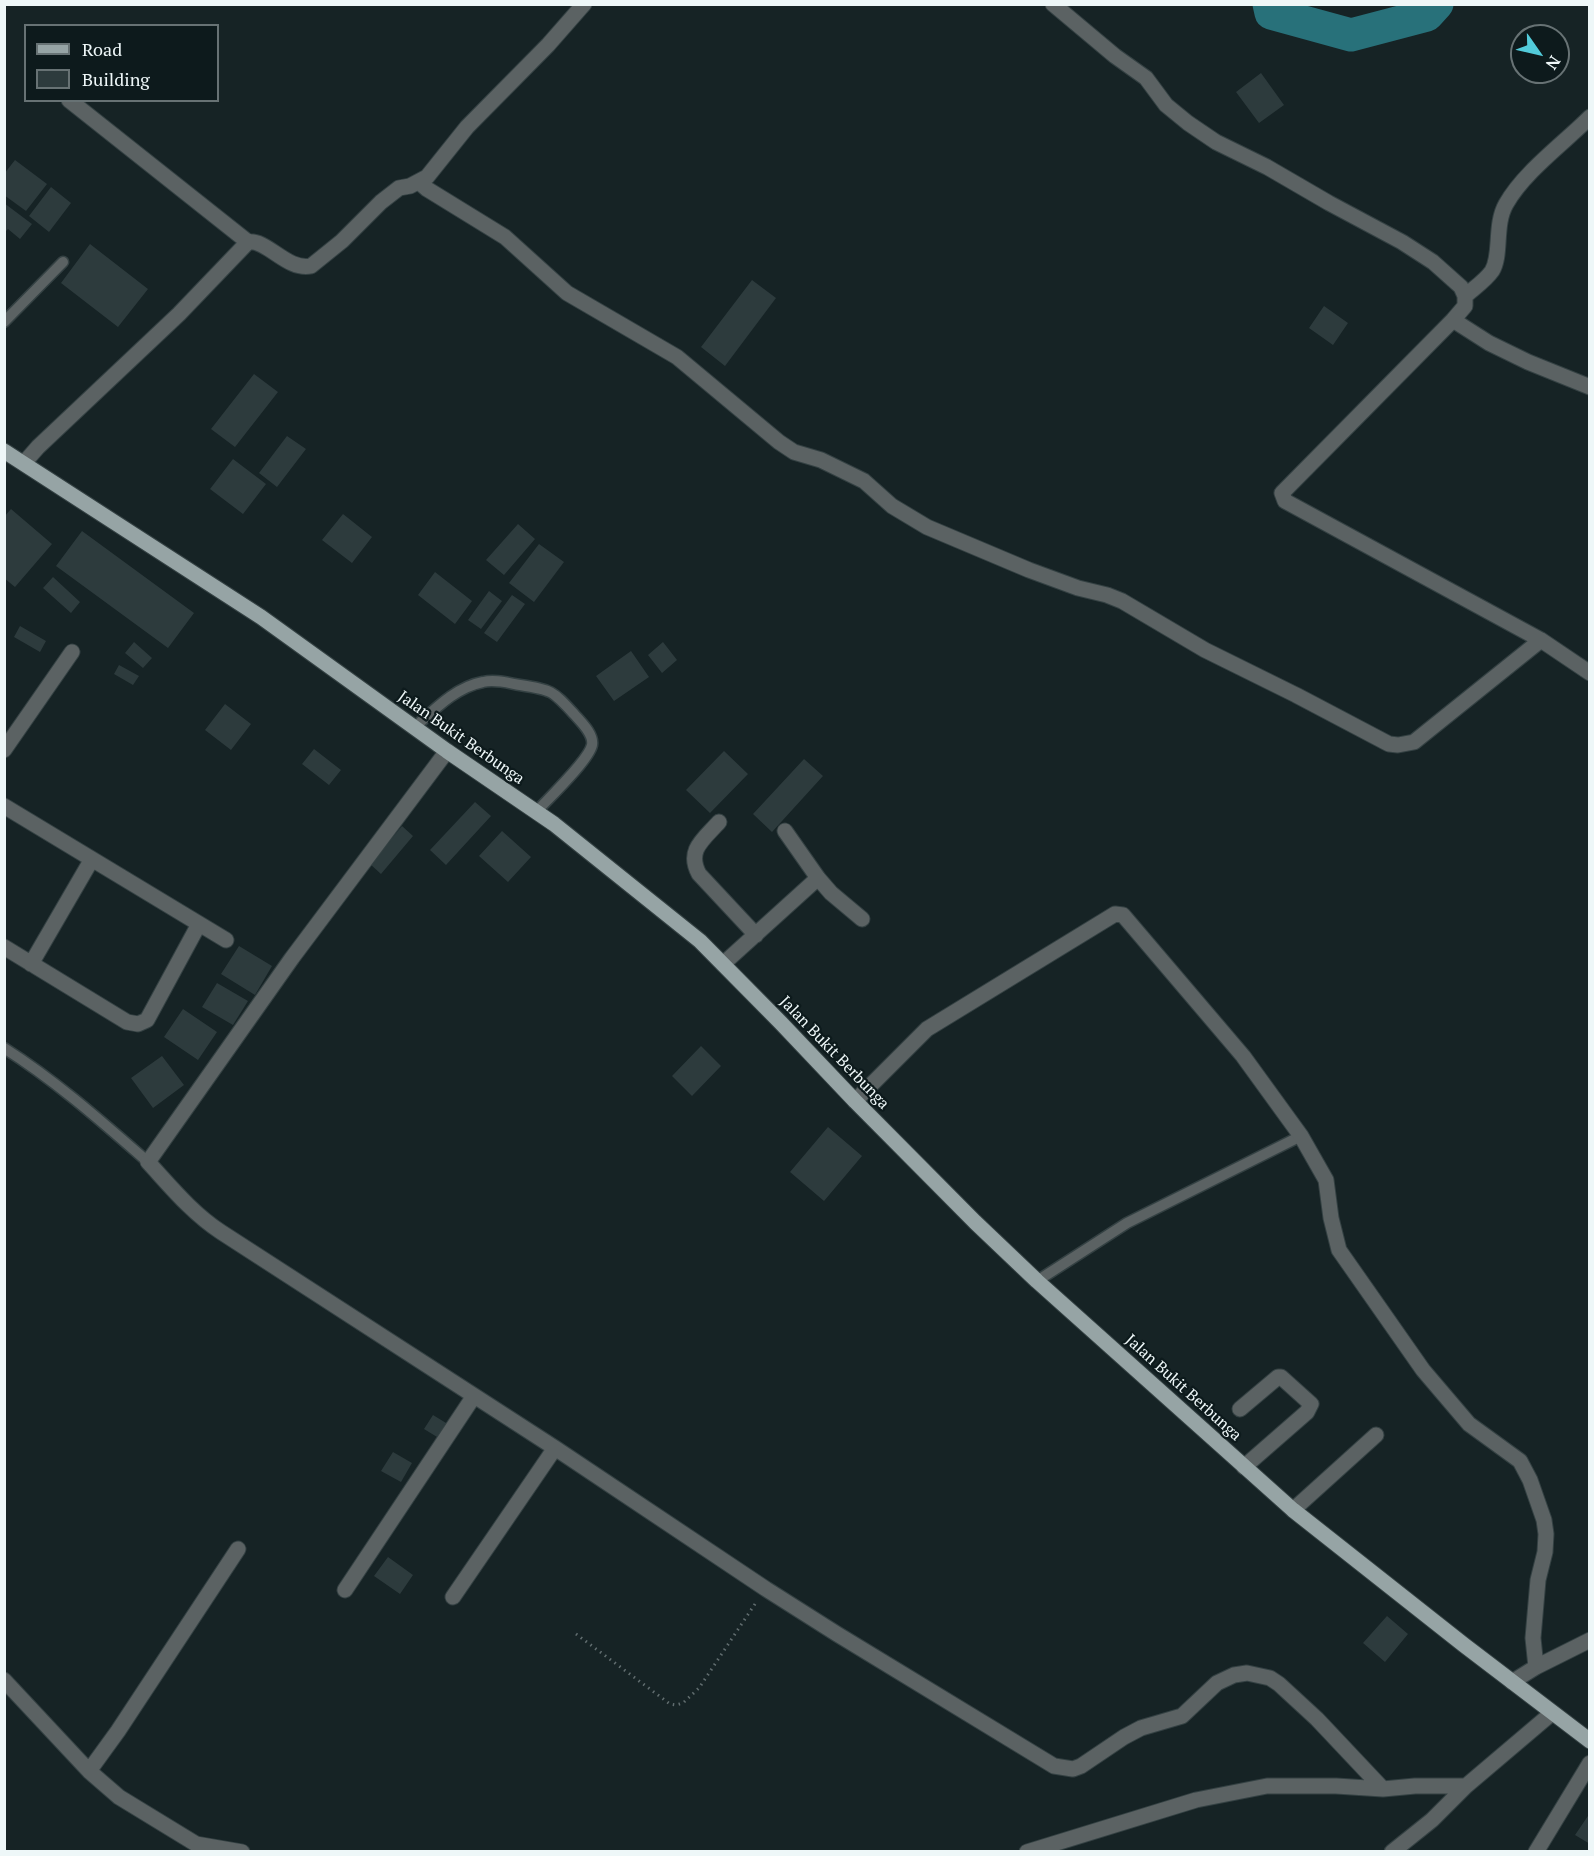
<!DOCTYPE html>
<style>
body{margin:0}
#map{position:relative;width:1594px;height:1856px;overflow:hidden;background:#162325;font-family:"PT Serif",serif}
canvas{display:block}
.frame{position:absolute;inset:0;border:6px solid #eef7f8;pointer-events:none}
.legend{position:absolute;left:24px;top:24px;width:195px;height:78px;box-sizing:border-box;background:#0d1a1c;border:2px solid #677274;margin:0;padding:8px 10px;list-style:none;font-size:18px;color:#eef7f8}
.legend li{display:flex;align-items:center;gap:12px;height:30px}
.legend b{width:30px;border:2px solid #677274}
.north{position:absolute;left:1510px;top:24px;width:60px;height:60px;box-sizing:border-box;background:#0d1a1c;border:2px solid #677274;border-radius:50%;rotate:124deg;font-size:16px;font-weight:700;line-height:24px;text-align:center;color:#eef7f8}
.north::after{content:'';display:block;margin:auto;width:21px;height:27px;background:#52cbda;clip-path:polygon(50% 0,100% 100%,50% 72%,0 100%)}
</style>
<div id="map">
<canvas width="1594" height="1856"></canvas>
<div class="frame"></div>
<ul class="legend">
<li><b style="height:8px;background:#96a4a5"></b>Road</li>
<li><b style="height:16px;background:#2d3b3d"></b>Building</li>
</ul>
<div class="north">N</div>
</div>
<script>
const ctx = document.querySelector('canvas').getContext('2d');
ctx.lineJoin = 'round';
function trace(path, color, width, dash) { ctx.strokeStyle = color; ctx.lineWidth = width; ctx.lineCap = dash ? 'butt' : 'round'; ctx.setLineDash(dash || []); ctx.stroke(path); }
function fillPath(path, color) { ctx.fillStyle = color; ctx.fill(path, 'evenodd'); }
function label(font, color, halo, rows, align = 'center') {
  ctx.font = font + ' "PT Serif",serif'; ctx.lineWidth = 4.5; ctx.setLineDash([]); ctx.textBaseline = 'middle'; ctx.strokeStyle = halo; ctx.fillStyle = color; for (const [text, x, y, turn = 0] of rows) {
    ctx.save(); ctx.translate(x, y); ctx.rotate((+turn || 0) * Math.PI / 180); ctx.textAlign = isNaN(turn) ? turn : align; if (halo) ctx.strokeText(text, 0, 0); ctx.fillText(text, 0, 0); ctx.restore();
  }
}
trace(new Path2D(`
 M1269,4l2,9 80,22 76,-20 10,-11`), '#28717a', 33);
fillPath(new Path2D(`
 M1261,73l23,32 -25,18 -23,-31z
 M15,160l32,24 -21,27 -22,-16v-21z
 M51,187l20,16 -22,29 -20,-16z
 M4,203l28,21 -12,15 -12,-10 -4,4z
 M90,244l58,45 -30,38 -57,-44z
 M752,280l24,18 -51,68 -24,-19z
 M1324,306l24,17 -15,22 -24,-17z
 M254,374l24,18 -43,55 -24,-18z
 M287,436l19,13 -29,38 -18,-14z
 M233,459l33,25 -23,30 -33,-25z
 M11,509l41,35 -37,43 -11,-9v-61z
 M343,514l29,23 -20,26 -30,-23z
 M518,524l17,15 -31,36 -18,-15z
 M82,531l112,82 -26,35 -112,-82z
 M539,544l25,18 -30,40 -25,-19z
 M435,572l37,29 -17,23 -37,-29z
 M53,577l27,25 -9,11 -28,-25z
 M489,591l13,10 -21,28 -13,-9z
 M512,595l13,9 -28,38 -13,-9z
 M20,626l26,15 -6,11 -26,-15z
 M134,642l18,16 -9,10 -18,-15z
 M663,642l14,18 -15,13 -14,-18z
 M631,651l18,26 -35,24 -18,-25z
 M119,665l20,11 -6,9 -19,-11z
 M225,704l26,20 -20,26 -26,-20z
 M314,749l27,21 -12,15 -27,-21z
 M724,751l24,23 -38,39 -24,-23z
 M804,759l19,17 -51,56 -19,-18z
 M475,802l16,14 -45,49 -16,-15z
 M402,826l11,10 -32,38 -11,-10z
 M502,831l29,26 -23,25 -29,-26z
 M239,946l33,20 -17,29 -34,-21z
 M217,983l31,18 -15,24 -31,-18z
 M183,1009l34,23 -19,28 -34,-23z
 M701,1046l20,20 -29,30 -20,-20z
 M162,1056l22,29 -31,23 -22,-30z
 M828,1127l34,29 -38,45 -34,-29z
 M433,1415l18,11 -9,14 -18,-11z
 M393,1452l19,11 -11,19 -20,-11z
 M388,1557l25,18 -13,19 -26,-18z
 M1387,1616l21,18 -23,28 -22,-19z
 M1590,1813v31l-15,-9z`), '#2d3b3d');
const service = new Path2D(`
 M4,322l59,-60
 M415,727c20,-18 41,-40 68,-45 12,-3 25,1 37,3 32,5 32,5 54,29 7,8 20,20 18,31 -3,15 -44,54 -56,67
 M4,1048c52,33 97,73 144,114
 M1037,1281l90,-58 174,-87`);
const minor = new Path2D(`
 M1053,4l62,52 31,22 20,27 22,18 28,19 51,25 62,36 73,39 31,20 28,25 4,9v10l-12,14 -171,173 3,8 256,139 49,33
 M69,100l179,142c19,-3 39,29 63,24l31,-25 39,-39 18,-14 11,-2 17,-9 40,-50 81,-82 36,-41
 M419,182l8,7 78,48 62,56 110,64 102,85 15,10 27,8 43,21 28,25 35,21 102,43 49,18 29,7 15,6 83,49 91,45 93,49 9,1 16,-3 127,-102
 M1465,296c9,-8 20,-15 27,-25 10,-16 2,-46 14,-67 18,-32 58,-61 84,-87
 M1453,320l36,23 39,19 62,25
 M24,463l14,-16 141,-133 69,-72
 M4,750l68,-98
 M447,751l-155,207 -144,204c23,25 44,51 73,70l334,216 211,141 71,45 217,132 19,3 8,-3 43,-29 17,-9 41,-12 35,-33 17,-8 13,-2 23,5 9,6 38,35 66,70
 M4,806l222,134
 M719,822c-15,17 -33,28 -20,52l57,61
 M785,831l33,47 13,15 31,26
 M4,947l123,75 11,2 9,-4 52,-96
 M31,964l61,-105
 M723,964l95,-86
 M855,1101l72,-72 188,-115 8,1 120,141 58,80 25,44 5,38 8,32 84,120 46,54 51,37 10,19 14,40 2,14 -1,18 -7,28 -5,58 3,29
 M1240,1409l38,-32h3l30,27 -4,8 -63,55
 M1293,1510l83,-75
 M345,1590l129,-194
 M453,1597l102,-149
 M4,1680l85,91 30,26 77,47 46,8
 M1512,1682l24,-15 54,-27
 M89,1771l29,-40 120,-182
 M1027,1852l169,-52 71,-14h69l47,3 32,-3h51
 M1392,1852l40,-32 34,-34 86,-73
 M1536,1852l54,-89`);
const primary = new Path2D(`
 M4,451l257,166 186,134 107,73 146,117 81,82 74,78 120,121 62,59 256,229 171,135 126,96`);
trace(service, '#344143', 13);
trace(minor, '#344143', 17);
trace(primary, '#344143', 17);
trace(new Path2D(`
 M576,1634l94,70 6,1 7,-2 16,-15 58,-87`), '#626e70', 3, [1.5, 4.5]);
trace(service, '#5b6263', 10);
trace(minor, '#5b6263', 15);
trace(primary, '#96a4a5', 15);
label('16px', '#eef7f8', '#0d1a1c', [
 ["Jalan Bukit Berbunga",461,738,35],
 ["Jalan Bukit Berbunga",834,1053,46],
 ["Jalan Bukit Berbunga",1183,1388,42]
]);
</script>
